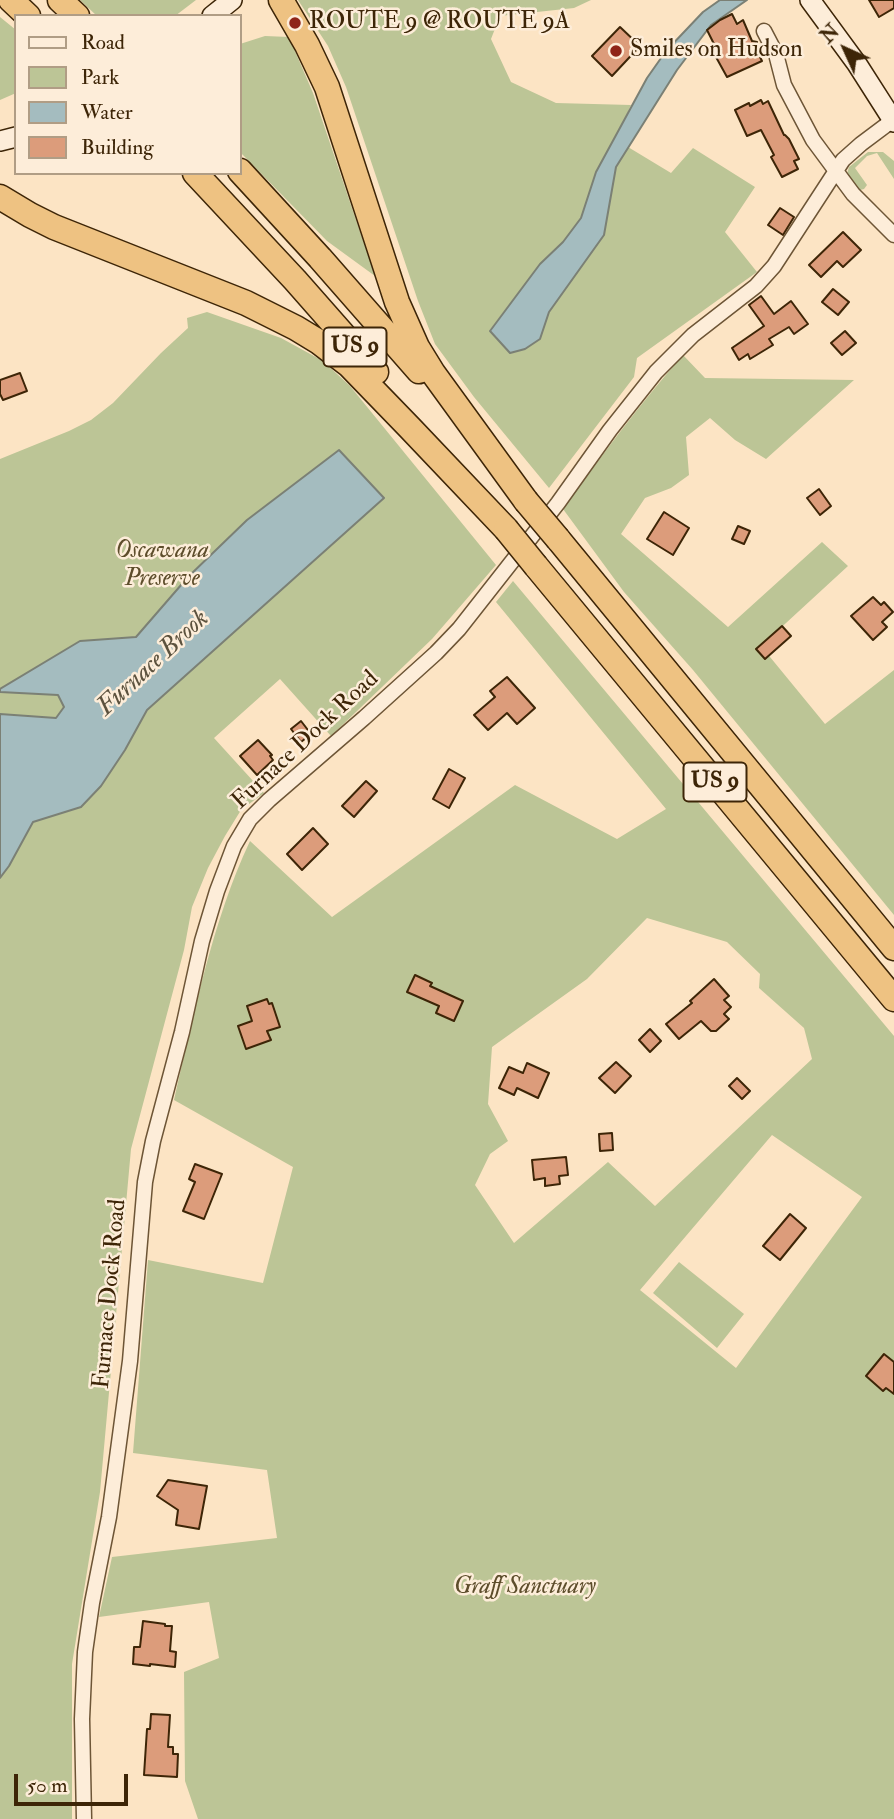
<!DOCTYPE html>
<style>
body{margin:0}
#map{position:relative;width:894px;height:1819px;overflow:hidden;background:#fce4c4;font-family:"IM FELL Double Pica",serif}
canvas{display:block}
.legend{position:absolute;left:14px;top:14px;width:228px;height:161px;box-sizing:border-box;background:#fdedd9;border:2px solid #b09d85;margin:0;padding:9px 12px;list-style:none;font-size:21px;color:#3d2507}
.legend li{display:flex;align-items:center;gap:14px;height:35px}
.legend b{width:35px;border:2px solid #b09d85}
.north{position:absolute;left:810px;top:14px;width:70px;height:70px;-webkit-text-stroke:5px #fdedd9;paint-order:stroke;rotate:315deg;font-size:19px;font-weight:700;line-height:28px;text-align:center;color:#3d2507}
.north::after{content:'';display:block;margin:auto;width:24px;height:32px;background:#3d2507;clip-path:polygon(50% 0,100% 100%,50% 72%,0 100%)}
.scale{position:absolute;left:14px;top:1774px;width:114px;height:32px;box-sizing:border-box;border:4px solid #3d2507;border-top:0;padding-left:9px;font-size:21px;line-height:24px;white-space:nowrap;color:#3d2507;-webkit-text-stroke:5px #fdedd9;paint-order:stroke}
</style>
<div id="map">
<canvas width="894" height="1819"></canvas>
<ul class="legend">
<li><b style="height:9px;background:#fdedd9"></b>Road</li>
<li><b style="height:19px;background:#bcc596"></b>Park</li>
<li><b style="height:19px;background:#a4bcbf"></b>Water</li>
<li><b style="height:19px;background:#dc9c7b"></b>Building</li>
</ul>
<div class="north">N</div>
<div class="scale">50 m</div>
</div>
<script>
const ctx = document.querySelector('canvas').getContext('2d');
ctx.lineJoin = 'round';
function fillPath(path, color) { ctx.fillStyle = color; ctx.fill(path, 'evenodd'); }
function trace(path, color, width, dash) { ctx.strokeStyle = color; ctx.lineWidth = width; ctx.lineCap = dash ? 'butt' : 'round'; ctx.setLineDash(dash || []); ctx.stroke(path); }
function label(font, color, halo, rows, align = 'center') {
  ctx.font = font + ' "IM FELL Double Pica",serif'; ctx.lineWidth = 5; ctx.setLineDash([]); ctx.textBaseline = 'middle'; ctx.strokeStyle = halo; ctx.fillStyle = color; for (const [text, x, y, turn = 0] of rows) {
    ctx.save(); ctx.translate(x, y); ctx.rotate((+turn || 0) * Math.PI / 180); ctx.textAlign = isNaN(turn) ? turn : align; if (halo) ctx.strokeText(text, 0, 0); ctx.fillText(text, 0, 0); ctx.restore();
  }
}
fillPath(new Path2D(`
 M80,0h116l-21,16h-78z
 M298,0h293l-17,8 -74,8 -9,23 20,43 45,21 75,2 -12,26 -23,41 -15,46 -18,24 -23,22 -50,66 50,9 8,-27 56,-77 12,-68 12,-20 43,26 22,-25 62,39 -30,45 32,40 -120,86 -3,19 -85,111 -75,-91 -39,-53 -17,-43 -72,-214 -18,-41z
 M0,17l16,13v63l-16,7z
 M265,36l24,1 24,56 62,183 -48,-35 -87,-89v-108z
 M868,152h15l11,9v18l-17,-26 -10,3 -12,12 12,17 -3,4 -4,1 -11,-11 -2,-5 2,-7z
 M207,312l74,26 42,23 27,25 146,179 -64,74 -101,97 -51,-57 -66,59 50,55 -23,17 -16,26 -17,32 -16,39 -8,43 -53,199 -31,343 -28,172v155h-72v-1360l69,-28 22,-11 22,-17 48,-50 27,-25 -1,-10z
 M683,355l22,23 149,2 -88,79 -31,-19 -25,-22 -24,19 3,38 -18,13 -26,10 -24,36 107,93 94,-85 26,24 -87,80 64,78 69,-54v245l-201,-245 -69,-78 -61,-83c38,-53 77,-105 120,-154z
 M513,581l381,455v783h-696l-13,-38 -1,-109 35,-14 -10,-56 -110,15 13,-60 165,-19 -10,-68 -134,-17 15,-193 115,23 30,-116 -119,-67c20,-86 38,-178 76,-259l82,76 183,-132 102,54 49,-30 -170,-207zM647,918l80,24 33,32 -1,14 45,40 8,31 -157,147 -47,-44 -94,81 -39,-58 15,-31 18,-13 -20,-37 4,-57 95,-68zM772,1135l90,62 -126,171 -96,-78z
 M679,1262l65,52 -27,34 -64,-55z`), '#bcc596');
const water = new Path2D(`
 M720,0h27l-36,25 -34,45 -61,97 -12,68 -55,77 -9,27 -15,10 -15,4 -20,-22 50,-67 23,-22 18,-24 15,-46 51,-94 19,-27 37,-39z
 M339,450l45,48 -237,212 -22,40 -24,36 -20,21 -48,15 -24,44 -9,12v-164l56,4 8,-11 -6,-12 -58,-3v-3l80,-48 56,-4 52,-60 59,-57z`);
fillPath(water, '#a4bcbf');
trace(water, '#7b8075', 2);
const building = new Path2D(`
 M869,0h25v8l-15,9z
 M732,14l5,10 6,-4 9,21 5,1 -2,5 7,14 -35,16 -16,-29 4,-2 -8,-16 13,-10z
 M620,27l20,19 -28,30 -20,-20z
 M761,100l2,4 5,-3 16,34h1l4,4 10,20 -5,2 4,8 -16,8 -11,-20 3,-2 -13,-25 -14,6 -12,-26 14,-7 1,3z
 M780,208l14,9 -11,18 -15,-10z
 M843,232l18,18 -18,17 -6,-6 -16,16 -12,-12z
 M833,289l16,13 -11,13 -16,-13z
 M761,296l13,18 17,-13 17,23 -14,10 -5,-7 -20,12 4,6 -23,14 -2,-5 -9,6 -7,-12 32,-22 -15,-21z
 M845,331l11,12 -14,12 -11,-12z
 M20,373l7,18 -24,9 -3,-6v-14z
 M819,489l12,17 -11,9 -13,-17z
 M664,512l25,16 -16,27 -26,-16z
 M738,526l12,5 -6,13 -12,-5z
 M873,597l8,8 3,-3 9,10 -11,10 5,5 -14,13 -22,-24z
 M782,626l9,10 -26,23 -9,-10z
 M507,677l28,31 -18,16 -10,-11 -19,17 -14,-15 21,-18 -5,-6z
 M301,721l10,13 -10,8 -10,-13z
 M258,740l14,15 -2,1 3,4 -16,15 -17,-19z
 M449,769l16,9 -16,30 -16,-9z
 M366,781l11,10 -23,26 -12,-11z
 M313,828l15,16 -26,26 -15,-16z
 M415,975l17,8 -2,3 33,15 -9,20 -18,-8 3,-7 -32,-14z
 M714,979l15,17 -5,4 7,7 -7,7 5,5 -13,12h-5l-10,-10 -22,18 -13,-15 26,-21 -2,-2z
 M267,999l2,5 3,-1 8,24 -13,4 4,9 -25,9 -8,-23 14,-5 -5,-15z
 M650,1029l11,12 -11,11 -11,-12z
 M616,1062l15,14 -16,17 -16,-15z
 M527,1063l22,10 -11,25 -21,-10 -3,7 -15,-7 10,-21 14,6z
 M737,1078l13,13 -8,8 -13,-13z
 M612,1133l1,17 -13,1 -1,-17z
 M566,1157l2,18 -9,1 1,8 -15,2v-8l-11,2 -2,-20z
 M195,1164l27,10 -18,45 -21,-8 12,-29 -6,-3z
 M790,1214l16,14 -26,32 -17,-14z
 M884,1354l10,8v32l-8,-6 -3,3 -17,-15z
 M168,1480l39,6 -8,43 -23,-4 2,-15 -21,-14z
 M143,1621l22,3v2h7l-2,25 6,1 -1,15 -25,-3v2l-17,-2 1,-17h6z
 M151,1714l19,1 -2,32h5v7h5l-1,23 -33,-2 3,-46h3z`);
fillPath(building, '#dc9c7b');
trace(building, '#3d2507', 2);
const minor = new Path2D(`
 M764,31l12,23 8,31 29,55 40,54 41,41
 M84,1819l-2,-100 3,-67 7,-49 17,-86 21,-156 15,-179 8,-41 29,-109 20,-91 15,-50 17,-45 16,-27 19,-19 95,-82 72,-65 23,-24 99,-126 52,-73 46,-58 37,-37 63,-49 18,-20 69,-106 18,-16 32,-24`);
const secondary = new Path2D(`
 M810,0l47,64 37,58
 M212,16l20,-16
 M0,141l16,-4`);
const motorway = new Path2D(`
 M11,0l17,16
 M60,0l17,16
 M281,0l26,45 20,42 70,215 20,45 16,26 93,128
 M240,171l80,87 99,113
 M195,173l100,107 81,92
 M0,197l30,18 24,12 192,76 50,25 23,14 30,23 61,63 96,101
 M558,539l336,409
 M536,566l358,433`);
trace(minor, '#6d5536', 17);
trace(secondary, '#3d2507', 22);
trace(motorway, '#3d2507', 27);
trace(minor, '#fdedd9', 14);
trace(secondary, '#fdedd9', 19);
trace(motorway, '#eec282', 24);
const motorwayBridge = new Path2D(`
 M526,501l32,38
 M506,529l30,37`);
trace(motorwayBridge, '#3d2507', 27, []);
trace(motorwayBridge, '#eec282', 24);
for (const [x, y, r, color] of [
 [295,23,7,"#8f2418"],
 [616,51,7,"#8f2418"]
]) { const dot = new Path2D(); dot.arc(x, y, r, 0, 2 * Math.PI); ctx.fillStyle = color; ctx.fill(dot); trace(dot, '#fdedd9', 2.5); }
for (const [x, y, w] of [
 [355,347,63],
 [715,782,63]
]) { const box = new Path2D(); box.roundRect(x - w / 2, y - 19.5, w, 39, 5); ctx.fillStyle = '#fdedd9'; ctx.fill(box); trace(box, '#3d2507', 2); }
label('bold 23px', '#3d2507', null, [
 ["US 9",355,347],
 ["US 9",715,782]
]);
label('24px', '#3d2507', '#fdedd9', [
 ["ROUTE 9 @ ROUTE 9A",309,23],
 ["Smiles on Hudson",630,51]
], 'left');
label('italic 24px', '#5d4d2b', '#fdedd9', [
 ["Oscawana",162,552],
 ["Preserve",162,580],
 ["Graff Sanctuary",525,1588]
]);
label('24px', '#3d2507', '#fdedd9', [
 ["Furnace Dock Road",306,741,-43],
 ["Furnace Dock Road",111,1294,-85]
]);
label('italic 26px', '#5c523e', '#fdedd9', [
 ["Furnace Brook",154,664,-43]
]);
</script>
